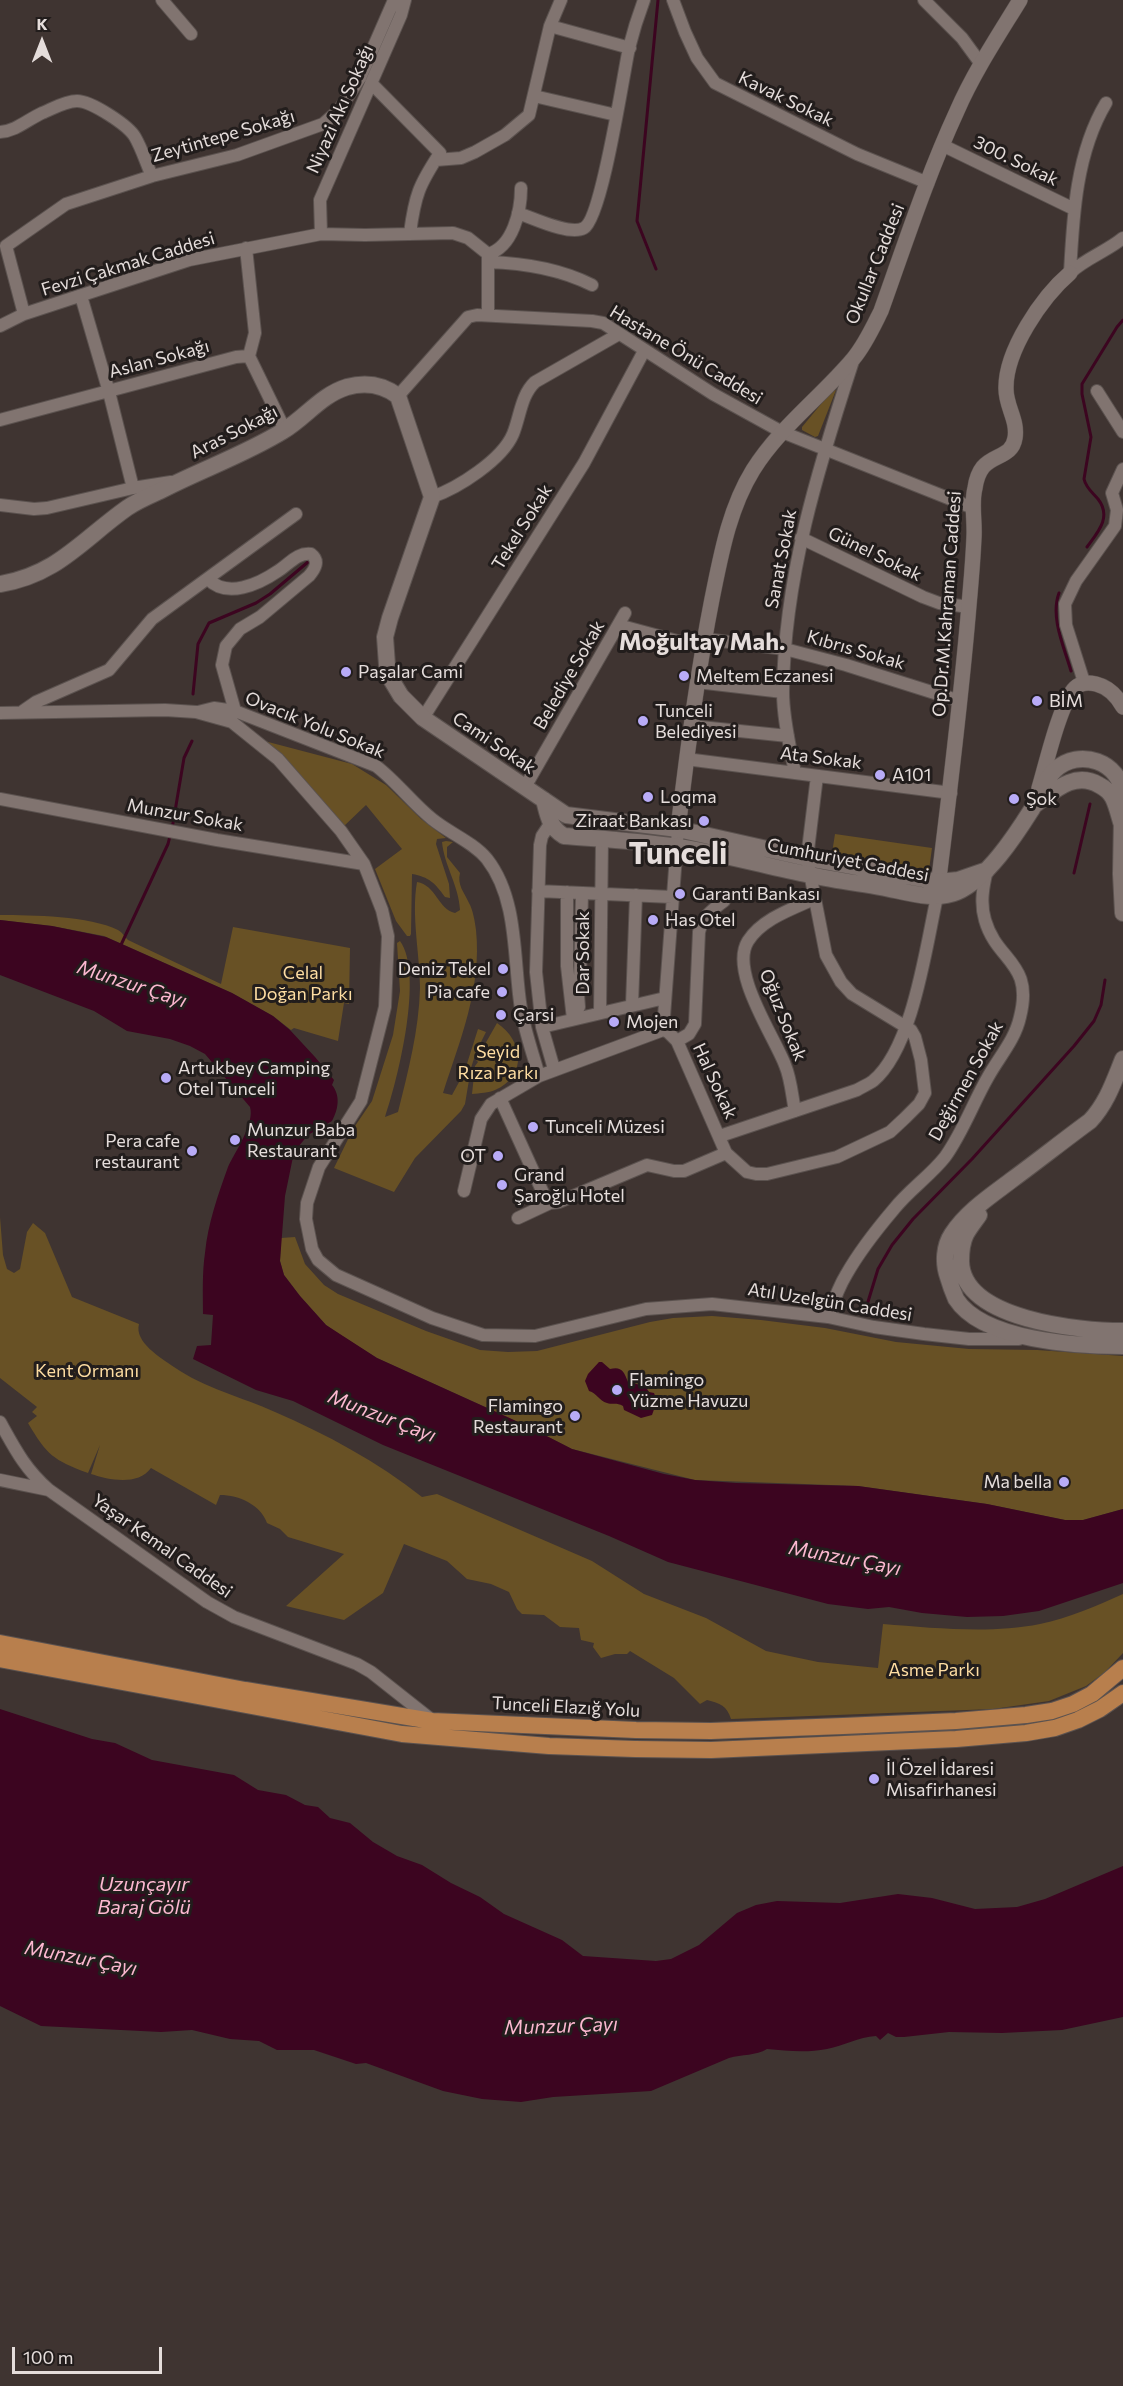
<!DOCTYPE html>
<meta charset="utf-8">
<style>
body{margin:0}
#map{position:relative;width:1123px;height:2386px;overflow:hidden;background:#3f3431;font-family:Commissioner,sans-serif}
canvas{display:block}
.north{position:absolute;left:12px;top:12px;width:60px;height:60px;-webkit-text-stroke:4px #221d1c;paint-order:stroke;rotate:0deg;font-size:16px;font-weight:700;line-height:24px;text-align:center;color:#e5dddb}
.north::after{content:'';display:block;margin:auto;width:21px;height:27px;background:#e5dddb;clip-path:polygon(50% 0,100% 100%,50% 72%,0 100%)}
.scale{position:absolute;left:12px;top:2347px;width:150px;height:27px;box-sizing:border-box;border:3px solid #e5dddb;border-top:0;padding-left:8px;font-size:18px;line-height:21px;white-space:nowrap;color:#e5dddb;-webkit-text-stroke:4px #221d1c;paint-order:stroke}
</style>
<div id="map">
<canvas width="1123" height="2386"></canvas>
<div class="north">K</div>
<div class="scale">100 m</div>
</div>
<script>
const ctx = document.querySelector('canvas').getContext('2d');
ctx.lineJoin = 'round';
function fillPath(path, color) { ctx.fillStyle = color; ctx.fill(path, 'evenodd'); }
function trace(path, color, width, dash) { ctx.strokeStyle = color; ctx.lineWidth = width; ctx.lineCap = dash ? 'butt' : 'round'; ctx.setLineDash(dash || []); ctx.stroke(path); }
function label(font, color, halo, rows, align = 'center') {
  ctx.font = font + ' Commissioner,sans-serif'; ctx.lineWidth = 6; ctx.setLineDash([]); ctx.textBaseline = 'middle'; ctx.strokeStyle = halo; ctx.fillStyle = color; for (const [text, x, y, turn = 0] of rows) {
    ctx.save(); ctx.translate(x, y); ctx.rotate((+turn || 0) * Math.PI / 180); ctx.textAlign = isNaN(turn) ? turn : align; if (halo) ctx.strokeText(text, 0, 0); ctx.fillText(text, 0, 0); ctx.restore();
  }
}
fillPath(new Path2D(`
 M836,390l-18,46 -3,1 -13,-7v-3l29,-35z
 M253,738l99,26 34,21 35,34 25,19 -9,1 -1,5 13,40 1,14 -5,-1c-10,-14 -16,-20 -33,-23l-1,60 -1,2h-3l-11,-15 -21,-52 27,-20 -36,-44 -23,22z
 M835,834l97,14 -3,22 -97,-17z
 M446,841l7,1 -6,5v10l13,16c-3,12 4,19 9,30 4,7 6,19 7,27 6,58 -16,110 -33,163l9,2 12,-22 14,-44 8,3 -10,20 -5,16 -6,36 -4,7 -46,47 -21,34 -60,-24 19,-39 19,-28 21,-66 7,-44 -3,-48 3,-2c24,33 -2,138 -15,176l13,-5c10,-40 21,-82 22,-124 0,-34 -9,-72 -3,-106 19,3 21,27 38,31l5,-3c-1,-24 -16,-45 -18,-68z
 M0,915c32,0 90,1 118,15 4,2 7,7 10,10l93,44 12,-57 117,21 -1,56 -5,-1 -6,38 -44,-13 -3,2 -18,-14 -41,-23 -128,-57 -52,-10 -52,-6z
 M497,1023c26,17 31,53 -2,67 -6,3 -15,3 -23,4l3,-28 3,-4 -2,-2z
 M0,1217l3,38 4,14 7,4 6,-4 7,-37 6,-9 12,10 27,64 67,27c-5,18 22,34 35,43 30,21 68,30 101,45 51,22 103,50 147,85l15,-3 155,67 52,33 62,24 60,33 52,11 60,6 5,-44c51,4 107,10 157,0 29,-6 56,-18 83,-30v59l-18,19 -19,14 -37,15 -56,8 -262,10c-4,-13 -11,-16 -24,-19l-7,4 -26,-26 -44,-27 -3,3h-12l-14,4 -8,-11 1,-4 -13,-3 -2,-12 -19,-1 -16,-12 -22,-1 -5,-5 -8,-17 -18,-8 -24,-5 -20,-18 -43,-17 -21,49 -39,27 -58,-14 58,-52 -56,-17 -8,-8 -13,-6c-6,-18 -28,-28 -47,-28l-4,10 -65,-37c-13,18 -42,12 -60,6l9,-29 -12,28c-35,-13 -41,-18 -60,-50l9,-7 -5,-4 5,-5 -37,-29z
 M295,1237l10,27 19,21 14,9 88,37 54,19 28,2 29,-1 113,-29 23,-4 39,-2 49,4 64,8 71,14 73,7 68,1 86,6v153l-40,11h-18l-78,-16 -129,-18 -163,-6 -123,-31 -45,-23 -150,-68 -35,-22 -16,-11 -26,-29 -16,-21 -4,-14 1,-23z`), '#685125');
fillPath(new Path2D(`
 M0,920l52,6 54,11 126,56 41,23 17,14 25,27 19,23 -2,5c9,11 6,25 0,36l-24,14 -14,17 -9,44 -5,65 4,14 16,21 26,29 51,33 150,68 45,23 92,25 31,6 41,3 122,3 129,18 78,16h18l40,-11v74l-84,28 -36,5 -36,1 -45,-4 -33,-6 -21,2 -40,-5 -160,-42 -59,-26 -226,-91 -90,-44 -37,-11 -63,-31 4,-13 14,-1 2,-30 -10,-1c0,-20 -1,-41 2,-61 3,-30 13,-58 23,-86 7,-15 27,-44 22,-60l-45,-53 -15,-8 -20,-7 -43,-8 -33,-20 -94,-36z
 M599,1362h3l8,7c11,-3 14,2 18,13l17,4 4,6 5,1 3,8 -5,14 -11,3 -17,-8 -1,-4c-7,-4 -9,-1 -16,-3 -8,-2 -10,-10 -18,-12l-4,-10 3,-7z
 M0,1709l92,30 23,4 37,17 82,15 24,15 28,5 19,10 13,2 12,11 20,5 23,19 24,14 25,9 29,18 29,14 24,17 58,26 21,16 73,5 15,-2 28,-14 38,-32 19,-8 21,-4 63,2 58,-9 34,4 43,11 42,-2 28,-8 78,-33v151l-61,13 -60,3 -53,-1 -45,5h-8l-8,-4 -8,7 -4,-4c-18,1 -32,10 -49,13 -20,4 -40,2 -60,0 -11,7 -25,5 -38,9l-78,33 -98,6 -32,5 -39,-3 -39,-8 -77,-28 -10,1 -42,-14h-37l-18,-9 -29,-2 -38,-9 -31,2 -120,-6 -41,-20z`), '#3c0520');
trace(new Path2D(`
 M656,269l-19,-48 21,-221
 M1087,547c11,-15 25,-30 11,-48 -6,-7 -12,-11 -14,-20l7,-42 -9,-43v-10l35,-57 6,-7
 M1059,593c-9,24 5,54 12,78
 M193,694l5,-50 11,-21 47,-20 14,-9 38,-32
 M172,829l12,-71 8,-17
 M1074,873l16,-69
 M120,947l48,-103 2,-8
 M867,1305l11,-36 14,-24 21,-26 59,-60 102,-113 20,-25 7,-16 4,-25`), '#3c0520', 3);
const minor = new Path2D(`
 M162,0l29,34
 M673,0l12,32 12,26 18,25 142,71 71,29
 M924,0l38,38 19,26
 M550,26l80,22
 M371,83l69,70c-21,32 -25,42 -30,80
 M534,96l82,19
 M0,132c16,-1 27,-12 42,-19 10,-4 23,-12 35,-12 14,0 51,24 58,36 7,12 11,26 17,39
 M942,145l132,64
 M436,160l25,-2 14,-6 30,-17 24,-20 21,-89 11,-26
 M518,213c15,5 52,23 66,15 18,-10 39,-152 45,-180 4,-16 9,-32 15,-48
 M321,234l-1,-34 81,-185 4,-15
 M6,246l60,-42 86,-28 85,-21 86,-31 16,-14 21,-32 34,-78
 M6,246l18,68
 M246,248l9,85 -6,23
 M488,254c25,-7 33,-43 33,-66
 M488,262c35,1 72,7 104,23
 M1070,273c3,-57 6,-120 36,-170
 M1070,273c16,-15 36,-21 53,-35
 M81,296l28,96 24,96
 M0,326l24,-12 165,-54 132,-26 44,1 88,-2 15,5 20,16v61
 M249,356l36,74
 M1097,391l26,41
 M398,396l70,-79 9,-2 115,6 11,2 110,71 69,38 191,76
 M0,420l236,-63 13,-1
 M432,497c26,-9 70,-37 81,-63 7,-17 8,-39 22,-52l84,-48
 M0,505l34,4 13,-1 86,-20 38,-6
 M801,538l122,59 16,6 30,4
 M208,579c19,20 51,5 70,-8 11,-7 20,-19 33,-17 9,7 4,15 -2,22l-49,41 -20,12 -14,17 -4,19 13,46
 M618,625l85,23
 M705,639l80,10 61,16 114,36
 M697,682l86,10
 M1084,682l-18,-57 -1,-21 11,-23 39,-55 2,-16 -5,-17 11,-24
 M23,711l13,-9 73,-32 43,-51 144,-105
 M198,712l16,-4 21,3 141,55c20,15 36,37 56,53 17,14 41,23 55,40 32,41 26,102 34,150 4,23 12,45 18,67
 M0,713l165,-3 31,2 36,10 46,37 63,72 23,33 18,46 6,26 -3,71 -24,94 -42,66 -12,36 -1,16 6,30 6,11 18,15 96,43 51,17 52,1 111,-27 66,-5 116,13 46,10 50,7 45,5h50
 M423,718l161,-255 60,-112
 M691,726l97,10
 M686,759l265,34
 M795,773c-5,-27 -12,-54 -12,-81 1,-114 35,-223 70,-331
 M525,787l100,-174
 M0,799l217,41 147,24
 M550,824l-8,12 -2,9 -4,127 6,55 12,42
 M538,891l134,6
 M567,892v74l6,53
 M632,1005l4,-110
 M579,1007l-1,-13 2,-13 2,-88
 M600,1012l2,-173
 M542,1027l123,-29
 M663,1030l5,2 9,9 49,112 21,19 9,2h11l70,-17 53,-25 15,-14 14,-14 6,-11 -4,-33 -6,-23 -4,-7 -59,-36 -11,-12 -15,-27 -19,-97 10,-82
 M663,1030l15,-201
 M677,1041l12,-7 6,-10 4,-92c4,-16 12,-21 25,-31
 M500,1098l44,97 6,8 9,-1 88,-37 27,6h10l42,-18
 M795,1111c-3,-15 -4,-32 -10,-46 -11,-29 -56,-94 -37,-124 14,-22 44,-32 66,-42
 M720,1136l137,-46c5,-3 12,-6 16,-9 40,-33 53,-135 64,-184
 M464,1191l17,-72 10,-15 48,-28 124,-46
 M518,1218l32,-15
 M828,1317c5,-14 10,-29 18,-42 13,-23 31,-46 48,-66 15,-19 36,-33 51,-52 18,-25 28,-54 43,-80 11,-20 27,-37 32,-60 14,-55 -23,-55 -35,-97 -5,-17 -2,-33 2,-50
 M0,1422c15,27 25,47 49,68l158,112 27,15 123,47 14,8 62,49
 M0,1480l49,10`);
const tertiary = new Path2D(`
 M1039,788c7,-23 21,-85 36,-100 6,-6 13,-6 21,-4 12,3 21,12 27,23
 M678,829c9,-77 19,-154 34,-230 9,-44 17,-90 41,-129 27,-43 68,-73 100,-111 12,-14 20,-32 28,-48 24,-67 46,-135 76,-200 17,-39 41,-75 63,-111
 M937,894c12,-96 24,-192 32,-289 2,-22 4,-45 5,-68 1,-16 -3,-34 1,-49 1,-7 4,-16 8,-21 11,-13 29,-10 32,-29 3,-18 -9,-31 -9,-49 -1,-38 36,-92 64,-116`);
const secondary = new Path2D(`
 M0,584c57,-9 83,-45 127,-76 10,-7 22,-12 33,-17 40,-21 84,-36 123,-60 22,-13 38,-36 64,-44 18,-5 35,-3 51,9l34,101 -42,121 -5,19 2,28 5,16 9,15 22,22 143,97 112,14 129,29 132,24 19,-2 29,-10
 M544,800c4,15 5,27 20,36 37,3 75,5 113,11 45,6 88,19 133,28 23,5 47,8 71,12 23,4 53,15 76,5 30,-13 58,-56 75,-83 7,-13 12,-29 23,-39 24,-23 66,-8 68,25
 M1036,804c19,-14 39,-33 63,-19 6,3 11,7 14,13 4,8 6,18 9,27
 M1122,815l-1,59 2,39
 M1123,1059c-9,22 -16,44 -33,62 -26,19 -51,39 -77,58 -21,16 -46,32 -61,55 -8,12 -9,29 -4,43 2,7 5,15 8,22 27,42 122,47 167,47
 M979,1215c-4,6 -9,12 -13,19 -4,8 -5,18 -5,27 1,59 119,70 162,70`);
const primary = new Path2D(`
 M0,1643l245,47 187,31 204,9 75,1 132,-5 113,-5 70,-6 26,-4 21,-7 19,-10 31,-26
 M0,1659l402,75 147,12 86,3 76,1 245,-11 70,-6 29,-5 23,-8 22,-11 23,-16`);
trace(minor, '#5b524f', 14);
trace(tertiary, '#5b524f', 16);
trace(secondary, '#5b524f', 18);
trace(primary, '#5b524f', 18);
trace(minor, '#817470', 12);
trace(tertiary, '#817470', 15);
trace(secondary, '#817470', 16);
trace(primary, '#b87f4d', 16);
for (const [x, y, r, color] of [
 [346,672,6,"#b8abf7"],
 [684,676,6,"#b8abf7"],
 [1037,701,6,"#b8abf7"],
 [643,721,6,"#b8abf7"],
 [880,775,6,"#b8abf7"],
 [648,797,6,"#b8abf7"],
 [1014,799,6,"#b8abf7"],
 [704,821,6,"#b8abf7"],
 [680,894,6,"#b8abf7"],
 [653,920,6,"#b8abf7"],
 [503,969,6,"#b8abf7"],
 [502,992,6,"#b8abf7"],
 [501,1015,6,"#b8abf7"],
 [614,1022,6,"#b8abf7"],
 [166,1078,6,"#b8abf7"],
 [533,1127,6,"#b8abf7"],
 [235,1140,6,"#b8abf7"],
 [192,1151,6,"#b8abf7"],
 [498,1156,6,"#b8abf7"],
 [502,1185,6,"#b8abf7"],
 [617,1390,6,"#b8abf7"],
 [575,1416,6,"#b8abf7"],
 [1064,1482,6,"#b8abf7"],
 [874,1779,6,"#b8abf7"]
]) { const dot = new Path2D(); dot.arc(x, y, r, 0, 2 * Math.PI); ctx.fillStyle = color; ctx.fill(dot); trace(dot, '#221d1c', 2); }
label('18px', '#e5dddb', '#221d1c', [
 ["Kavak Sokak",786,99,26],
 ["Niyazi Akı Sokağı",340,109,-66],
 ["Zeytintepe Sokağı",223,136,-16],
 ["300. Sokak",1016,161,26],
 ["Fevzi Çakmak Caddesi",128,264,-17],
 ["Okullar Caddesi",875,264,-68],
 ["Hastane Önü Caddesi",686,355,31],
 ["Aslan Sokağı",159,359,-15],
 ["Aras Sokağı",234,432,-27],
 ["Tekel Sokak",522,527,-58],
 ["Günel Sokak",875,554,26],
 ["Sanat Sokak",781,559,-79],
 ["Op.Dr.M.Kahraman Caddesi",947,604,-86],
 ["Kıbrıs Sokak",856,650,16],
 ["Belediye Sokak",569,675,-60],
 ["Ovacık Yolu Sokak",315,725,22],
 ["Cami Sokak",494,743,34],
 ["Ata Sokak",821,758,7],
 ["Munzur Sokak",185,815,10],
 ["Cumhuriyet Caddesi",848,860,11],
 ["Dar Sokak",583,953,-90],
 ["Oğuz Sokak",783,1015,68],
 ["Hal Sokak",715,1081,65],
 ["Değirmen Sokak",966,1081,-61],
 ["Atıl Uzelgün Caddesi",830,1302,9],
 ["Yaşar Kemal Caddesi",162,1546,35],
 ["Tunceli Elazığ Yolu",566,1707,3]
]);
label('18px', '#e5dddb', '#221d1c', [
 ["Paşalar Cami",358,672],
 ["Meltem Eczanesi",696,676],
 ["BİM",1049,701],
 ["Tunceli",655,711],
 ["Belediyesi",655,732],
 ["A101",892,775],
 ["Loqma",660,797],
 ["Şok",1026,799],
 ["Ziraat Bankası",692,821,"right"],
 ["Garanti Bankası",692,894],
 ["Has Otel",665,920],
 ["Deniz Tekel",491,969,"right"],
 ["Pia cafe",490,992,"right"],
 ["Çarsi",513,1015],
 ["Mojen",626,1022],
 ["Artukbey Camping",178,1068],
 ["Otel Tunceli",178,1089],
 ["Tunceli Müzesi",545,1127],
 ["Munzur Baba",247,1130],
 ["Restaurant",247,1151],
 ["Pera cafe",180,1141,"right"],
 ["restaurant",180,1162,"right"],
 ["OT",486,1156,"right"],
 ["Grand",514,1175],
 ["Şaroğlu Hotel",514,1196],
 ["Flamingo",629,1380],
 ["Yüzme Havuzu",629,1401],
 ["Flamingo",563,1406,"right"],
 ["Restaurant",563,1427,"right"],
 ["Ma bella",1052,1482,"right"],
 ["İl Özel İdaresi",886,1769],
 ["Misafirhanesi",886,1790]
], 'left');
label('18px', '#fedda2', '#221d1c', [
 ["Celal",303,973],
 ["Doğan Parkı",303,994],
 ["Seyid",498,1052],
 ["Rıza Parkı",498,1073],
 ["Kent Ormanı",87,1371],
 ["Asme Parkı",934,1670]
]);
label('italic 20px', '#fcb8d0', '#221d1c', [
 ["Munzur Çayı",132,984,18],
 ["Munzur Çayı",382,1416,21],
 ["Munzur Çayı",845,1558,11],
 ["Uzunçayır",144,1884],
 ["Baraj Gölü",144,1907],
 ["Munzur Çayı",81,1958,11],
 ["Munzur Çayı",561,2026,-2]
]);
label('bold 24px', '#e5dddb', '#221d1c', [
 ["Moğultay Mah.",702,642]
]);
label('bold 30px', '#e5dddb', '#221d1c', [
 ["Tunceli",678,854]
]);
</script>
